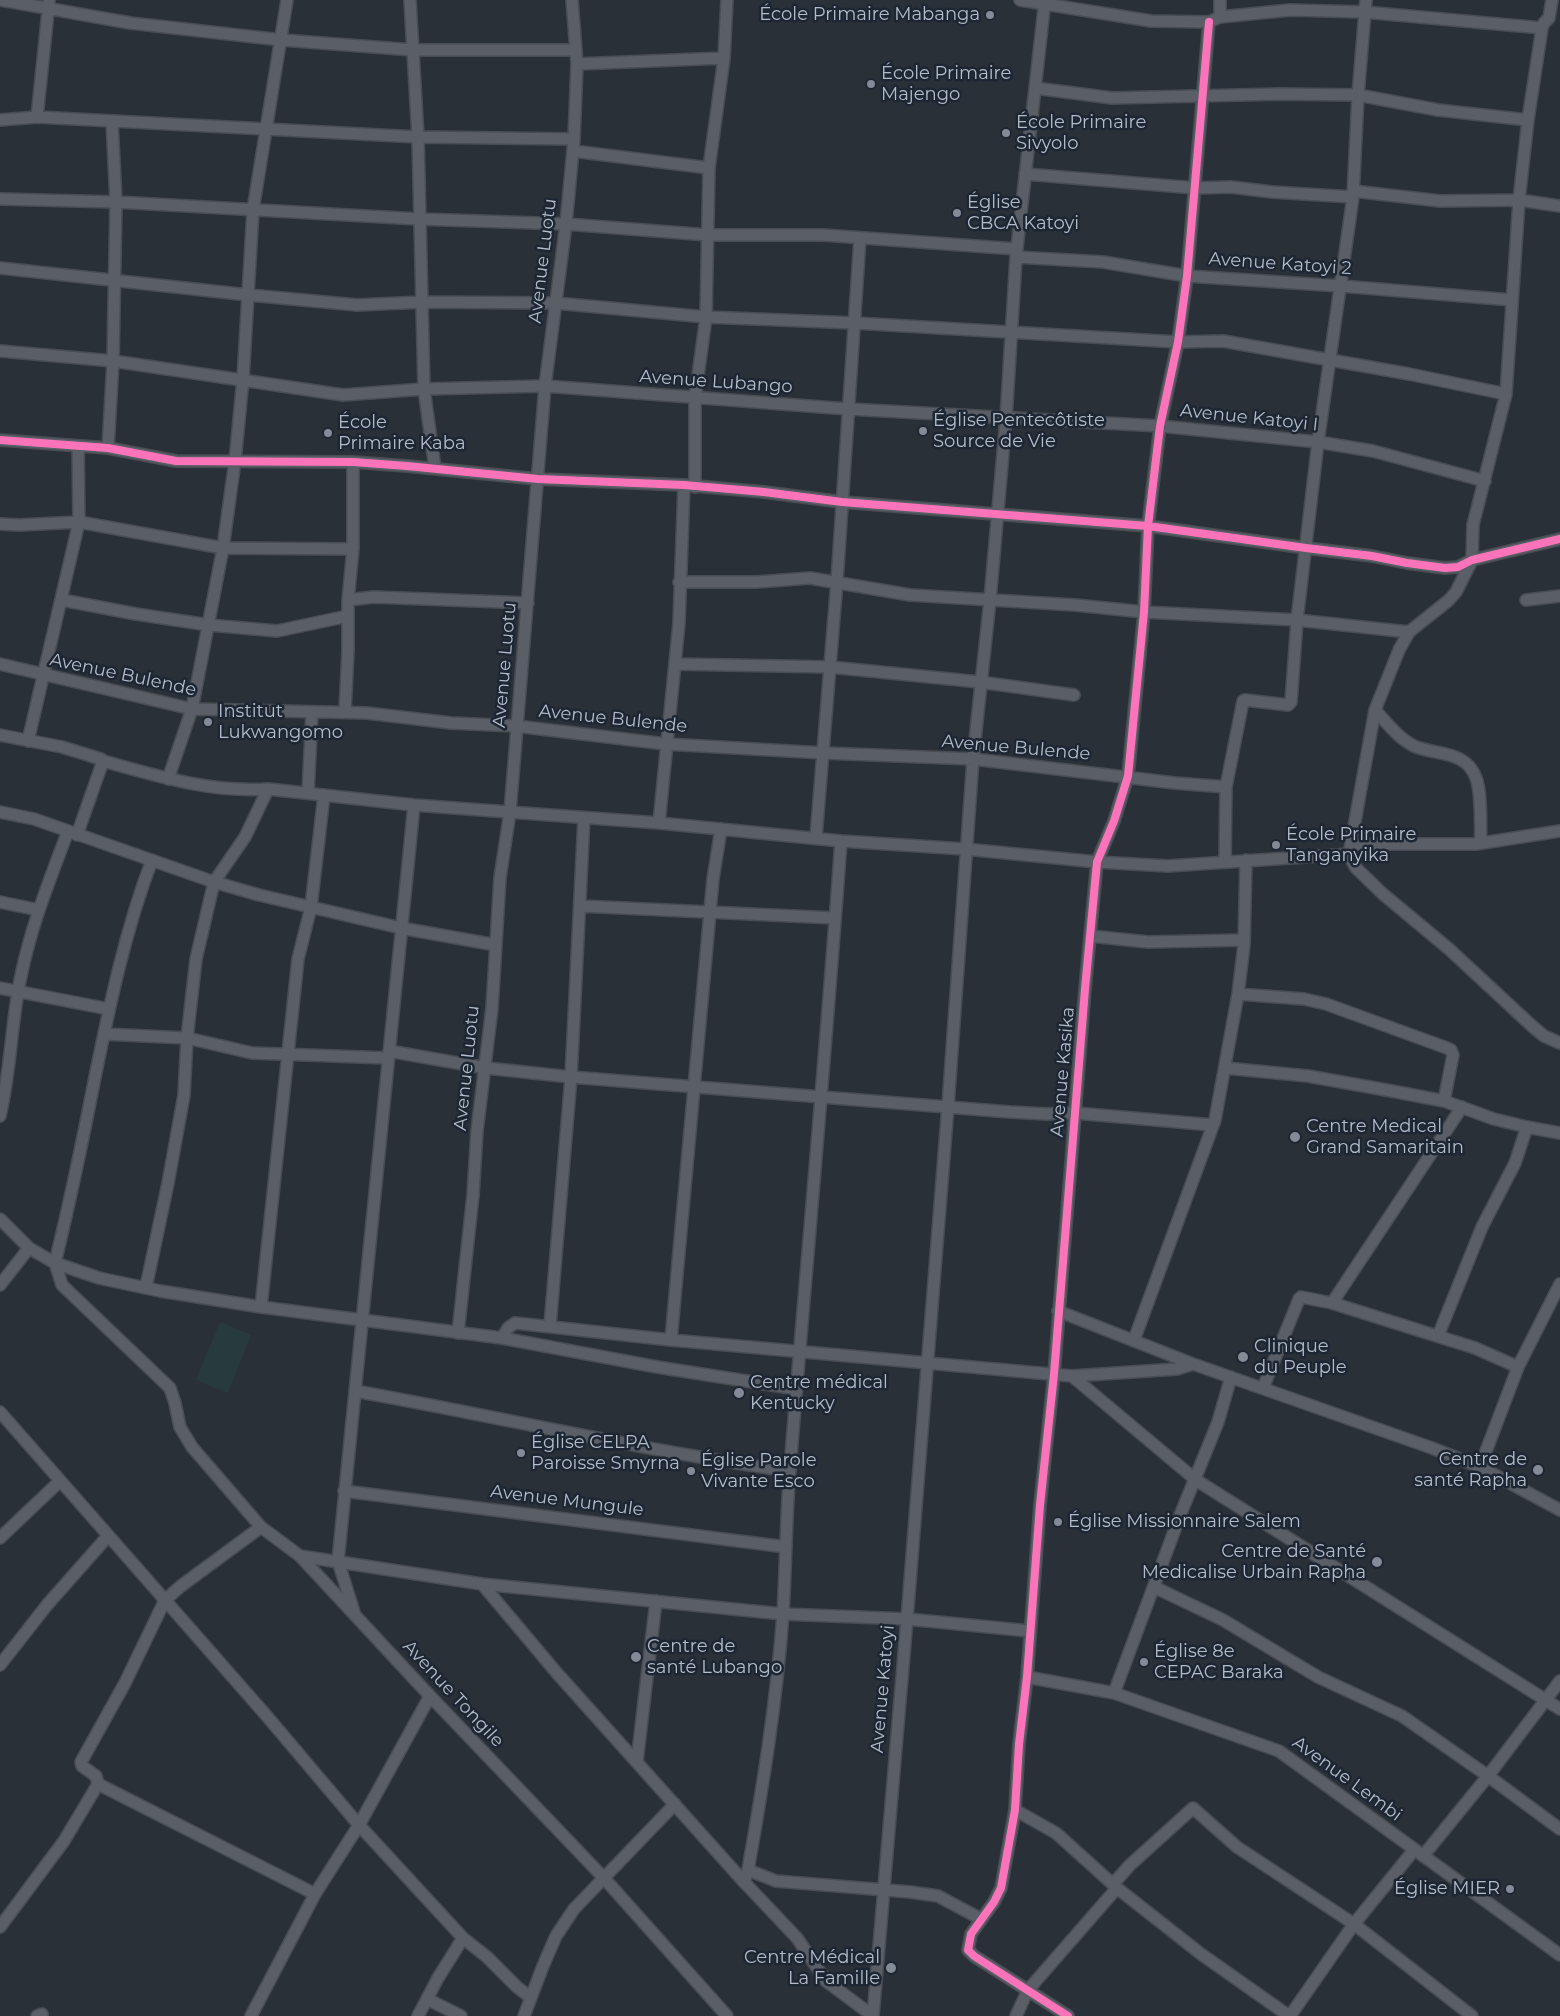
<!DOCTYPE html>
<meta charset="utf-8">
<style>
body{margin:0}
canvas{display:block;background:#2a3038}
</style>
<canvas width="1560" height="2016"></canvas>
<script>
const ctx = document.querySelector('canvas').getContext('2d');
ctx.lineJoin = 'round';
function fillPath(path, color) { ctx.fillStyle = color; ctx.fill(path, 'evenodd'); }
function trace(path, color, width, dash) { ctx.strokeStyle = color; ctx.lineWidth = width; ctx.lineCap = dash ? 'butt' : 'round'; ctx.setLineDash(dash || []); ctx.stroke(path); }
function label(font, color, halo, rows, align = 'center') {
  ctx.font = font + ' Montserrat,sans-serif'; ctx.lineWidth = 5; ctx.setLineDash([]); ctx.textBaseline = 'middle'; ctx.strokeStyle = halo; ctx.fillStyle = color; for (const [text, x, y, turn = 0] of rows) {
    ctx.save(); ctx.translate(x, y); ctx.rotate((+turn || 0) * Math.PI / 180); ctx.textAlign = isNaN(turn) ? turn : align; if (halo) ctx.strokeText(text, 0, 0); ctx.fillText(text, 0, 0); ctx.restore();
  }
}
fillPath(new Path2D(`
 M220,1322l31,13 -23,58 -32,-13z`), '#273a3e');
const minor = new Path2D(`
 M1,0l129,23 152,17 132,10h162
 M410,0l8,137 6,252 11,79
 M1020,0l131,21 58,1 11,-5 70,-7 74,2 178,16
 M1552,0l-3,18 -5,5 -2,5 -14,92 -9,80 -13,194 -33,131 -1,35 -16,32 -7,8 -40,32 -10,18 -24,60 -25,139 2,12 4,7 27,26 66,55 83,77 12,10 16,7
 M1220,17v-17
 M577,64l147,-6
 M1035,88l77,10 168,-4 78,1 80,15 90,10
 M37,117l12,-115
 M0,120l37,-3 381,20 156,2
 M573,151l136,17
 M1025,174l170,14 36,-1 41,5 81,5
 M1353,191l87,10 79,-1 41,6
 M0,199l116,3 303,17 147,5 142,11h115l194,14
 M1016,257l87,5 84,14 154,10 171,14
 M0,268l249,27 108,10 66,-3 132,1 151,14 149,6 323,19 45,-1 186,33 97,20
 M0,351l113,10 230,34 81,-6 121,-3 303,23 312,17 158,16 55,9 112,30
 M0,440l108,8 68,13 177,1 54,4 131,13 146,6 80,7 78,10 306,24 158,22 66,8 35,7 38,5 13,-1 14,-7 88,-21
 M108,448l5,-87 3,-159 -4,-81
 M695,487v-89l11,-81 3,-149 15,-110 3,-58
 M0,524l19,1 60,-3 144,26 130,1
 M679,582h78l53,-4 100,17 165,10 69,7 153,8 112,12
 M62,600l74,14 73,11 68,6 71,-15
 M348,600l26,-3 154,6
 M1526,600l34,-4
 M0,664l192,45 175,4 84,10 65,3 150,18 158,9 149,6 202,24 51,4
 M675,664l155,3 150,15 94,13
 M1375,710c12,13 23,28 39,36 23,10 52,4 62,32 6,15 4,47 5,65
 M345,712l3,-61v-51l5,-51v-87
 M0,735l62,12 39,12 2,2c54,15 108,32 165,28l146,16 245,18 182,18 124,8 132,13 71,4 183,-12
 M28,741l51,-219 -1,-76
 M168,779l24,-70 31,-161 12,-87 8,-82 10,-169 34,-210
 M308,793l4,-81
 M0,812l34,7 180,63 45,13 142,33 95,17
 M659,823l20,-200 5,-138
 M77,835l26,-74
 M816,837l21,-256 23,-343
 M1351,844h125l84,-13
 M152,860c-27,71 -42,144 -57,217 -12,62 -25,124 -40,186l44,15 61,13 101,16 241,31 155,29 140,22
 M1225,862l1,-75 17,-86 2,-1 43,5 3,-3 6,-82 21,-178 35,-245 5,-102 8,-95
 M0,902l39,8
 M580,906l255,12
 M1090,936l58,6 96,-2
 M0,988l109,21
 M1238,994l66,5 22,5 121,44 4,2 2,5 -9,46
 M104,1034l83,4 65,15 136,5
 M389,1051l97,17 85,9 439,35 36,2 29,-1 138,12
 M1225,1068l83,8 89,16 47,9 50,18 33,8 33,6
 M0,1116c11,-46 11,-94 21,-140 10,-50 29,-97 47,-145
 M0,1219l29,29 26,15 7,22 108,103 5,15 5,24 12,20 69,80 39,29 130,140 173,181 124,139
 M0,1285l29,-37
 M146,1287l22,-104 16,-88 3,-57 9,-79 18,-77 31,-45 23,-48
 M1332,1303l130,-196
 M261,1307l37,-348 13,-52 13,-112
 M1058,1311l135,53 239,84 48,19 80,43
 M550,1326l21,-249 13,-259
 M458,1333l15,-138 4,-64 15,-123 8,-130 10,-66 35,-426 21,-162 8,-85 3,-75 -5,-64
 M1438,1336l44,-109 33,-64 12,-36
 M502,1338l6,-10 7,-5 156,17 401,36 105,-7 16,-5
 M671,1340l42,-461 8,-50
 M1134,1340l81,-220 23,-126 6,-49 2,-85
 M1072,1376l124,104 364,229
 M1263,1388l36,-89 2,-2 31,6 143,45 43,19
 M355,1391c145,26 289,60 435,80
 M0,1412l265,302 94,111 104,113 24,19 30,30 13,10
 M1480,1467l38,-100 42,-83
 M344,1491l442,56
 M0,1538l60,-57
 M300,1556l182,28 301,30 124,5 123,12
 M482,1584l74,88 188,210 53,56 29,43 47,35
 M1154,1587l69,33 95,57 84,39 86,60 72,53
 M354,1612l-16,-51 76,-756
 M0,1665l47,-60 61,-69
 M1027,1677l87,16 165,58 281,204
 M1114,1693l67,-180 37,-91 13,-45
 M637,1761l19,-160
 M98,1784l217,110
 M1015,1810l41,23 61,55 84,66 88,62
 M1423,1856l65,-80 72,-95
 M748,1870l28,11 134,11 28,4 43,23
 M744,1882l4,-12c15,-85 29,-171 35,-257 3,-49 3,-97 7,-145 17,-209 36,-418 51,-627
 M1113,1884l17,-19 63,-57 44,39 117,77 118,92
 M0,1927l64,-86 34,-57 -2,-8 -14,-10 -1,-4 44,-79 40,-83 16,-14 80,-59
 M427,1999l34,17
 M37,2016l5,-2v2
 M251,2016l64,-122 44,-69 71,-129
 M418,2016l20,-38 25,-40
 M524,2016l19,-50 13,-30 18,-27 101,-105
 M873,2016l34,-397 41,-513 25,-347 17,-159 16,-181 10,-162 29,-257
 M1016,2016l12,-26 89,-102
 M1068,2016l-94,-60 -6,-6 3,-16 23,-32 7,-14 14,-78 4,-66 8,-67 13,-172 14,-131 31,-385 12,-127 17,-41 14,-45 16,-164 4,-86 12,-100 18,-84 9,-66 22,-254
 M1290,2016l64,-92 60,-74`);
trace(minor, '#484c53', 14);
trace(minor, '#5a5e66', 11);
trace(new Path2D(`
 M0,440l108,8 68,13 177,1 54,4 131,13 146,6 80,7 78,10 306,24 158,22 66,8 35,7 38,5 13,-1 14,-7 88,-21
 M1068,2016l-94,-60 -6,-6 3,-16 23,-32 7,-14 14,-78 4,-66 8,-67 13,-172 14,-131 31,-385 12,-127 17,-41 14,-45 16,-164 4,-86 12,-100 18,-84 9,-66 22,-254`), '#fb73b8', 8);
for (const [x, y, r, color] of [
 [990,15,5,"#848b96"],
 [871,84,5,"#848b96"],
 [1006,133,5,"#848b96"],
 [957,213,5,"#848b96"],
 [923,431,5,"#848b96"],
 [328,433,5,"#848b96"],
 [208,722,5,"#848b96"],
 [1276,845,5,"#848b96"],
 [1295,1137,6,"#848b96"],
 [1243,1357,6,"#848b96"],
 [739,1393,6,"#848b96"],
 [521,1453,5,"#848b96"],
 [1538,1470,6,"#848b96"],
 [691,1471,5,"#848b96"],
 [1058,1522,5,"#848b96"],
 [1377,1562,6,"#848b96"],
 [636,1657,6,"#848b96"],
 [1144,1662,5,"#848b96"],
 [1510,1889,5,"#848b96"],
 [891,1968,6,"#848b96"]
]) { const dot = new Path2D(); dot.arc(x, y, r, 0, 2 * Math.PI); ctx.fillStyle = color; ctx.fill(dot); trace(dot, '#1d2633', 2); }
label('18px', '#b4bcc9', '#1d2633', [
 ["École Primaire Mabanga",980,15,"right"],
 ["École Primaire",881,74],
 ["Majengo",881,95],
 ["École Primaire",1016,123],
 ["Sivyolo",1016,144],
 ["Église",967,203],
 ["CBCA Katoyi",967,224],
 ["Église Pentecôtiste",933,421],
 ["Source de Vie",933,442],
 ["École",338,423],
 ["Primaire Kaba",338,444],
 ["Institut",218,712],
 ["Lukwangomo",218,733],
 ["École Primaire",1286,835],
 ["Tanganyika",1286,856],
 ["Centre Medical",1306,1127],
 ["Grand Samaritain",1306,1148],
 ["Clinique",1254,1347],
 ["du Peuple",1254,1368],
 ["Centre médical",750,1383],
 ["Kentucky",750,1404],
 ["Église CELPA",531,1443],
 ["Paroisse Smyrna",531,1464],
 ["Centre de",1527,1460,"right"],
 ["santé Rapha",1527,1481,"right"],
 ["Église Parole",701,1461],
 ["Vivante Esco",701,1482],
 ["Église Missionnaire Salem",1068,1522],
 ["Centre de Santé",1366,1552,"right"],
 ["Medicalise Urbain Rapha",1366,1573,"right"],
 ["Centre de",647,1647],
 ["santé Lubango",647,1668],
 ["Église 8e",1154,1652],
 ["CEPAC Baraka",1154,1673],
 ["Église MIER",1500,1889,"right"],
 ["Centre Médical",880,1958,"right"],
 ["La Famille",880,1979,"right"]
], 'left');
label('18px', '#b4bcc9', '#1d2633', [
 ["Avenue Luotu",543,261,-83],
 ["Avenue Katoyi 2",1280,264,4],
 ["Avenue Lubango",716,382,4],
 ["Avenue Katoyi I",1249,418,6],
 ["Avenue Luotu",505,665,-85],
 ["Avenue Bulende",123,675,12],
 ["Avenue Bulende",613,719,6],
 ["Avenue Bulende",1016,748,5],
 ["Avenue Luotu",467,1068,-84],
 ["Avenue Kasika",1063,1072,-85],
 ["Avenue Mungule",567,1501,7],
 ["Avenue Katoyi",883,1689,-85],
 ["Avenue Tongile",453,1694,47],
 ["Avenue Lembi",1347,1779,36]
]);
</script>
